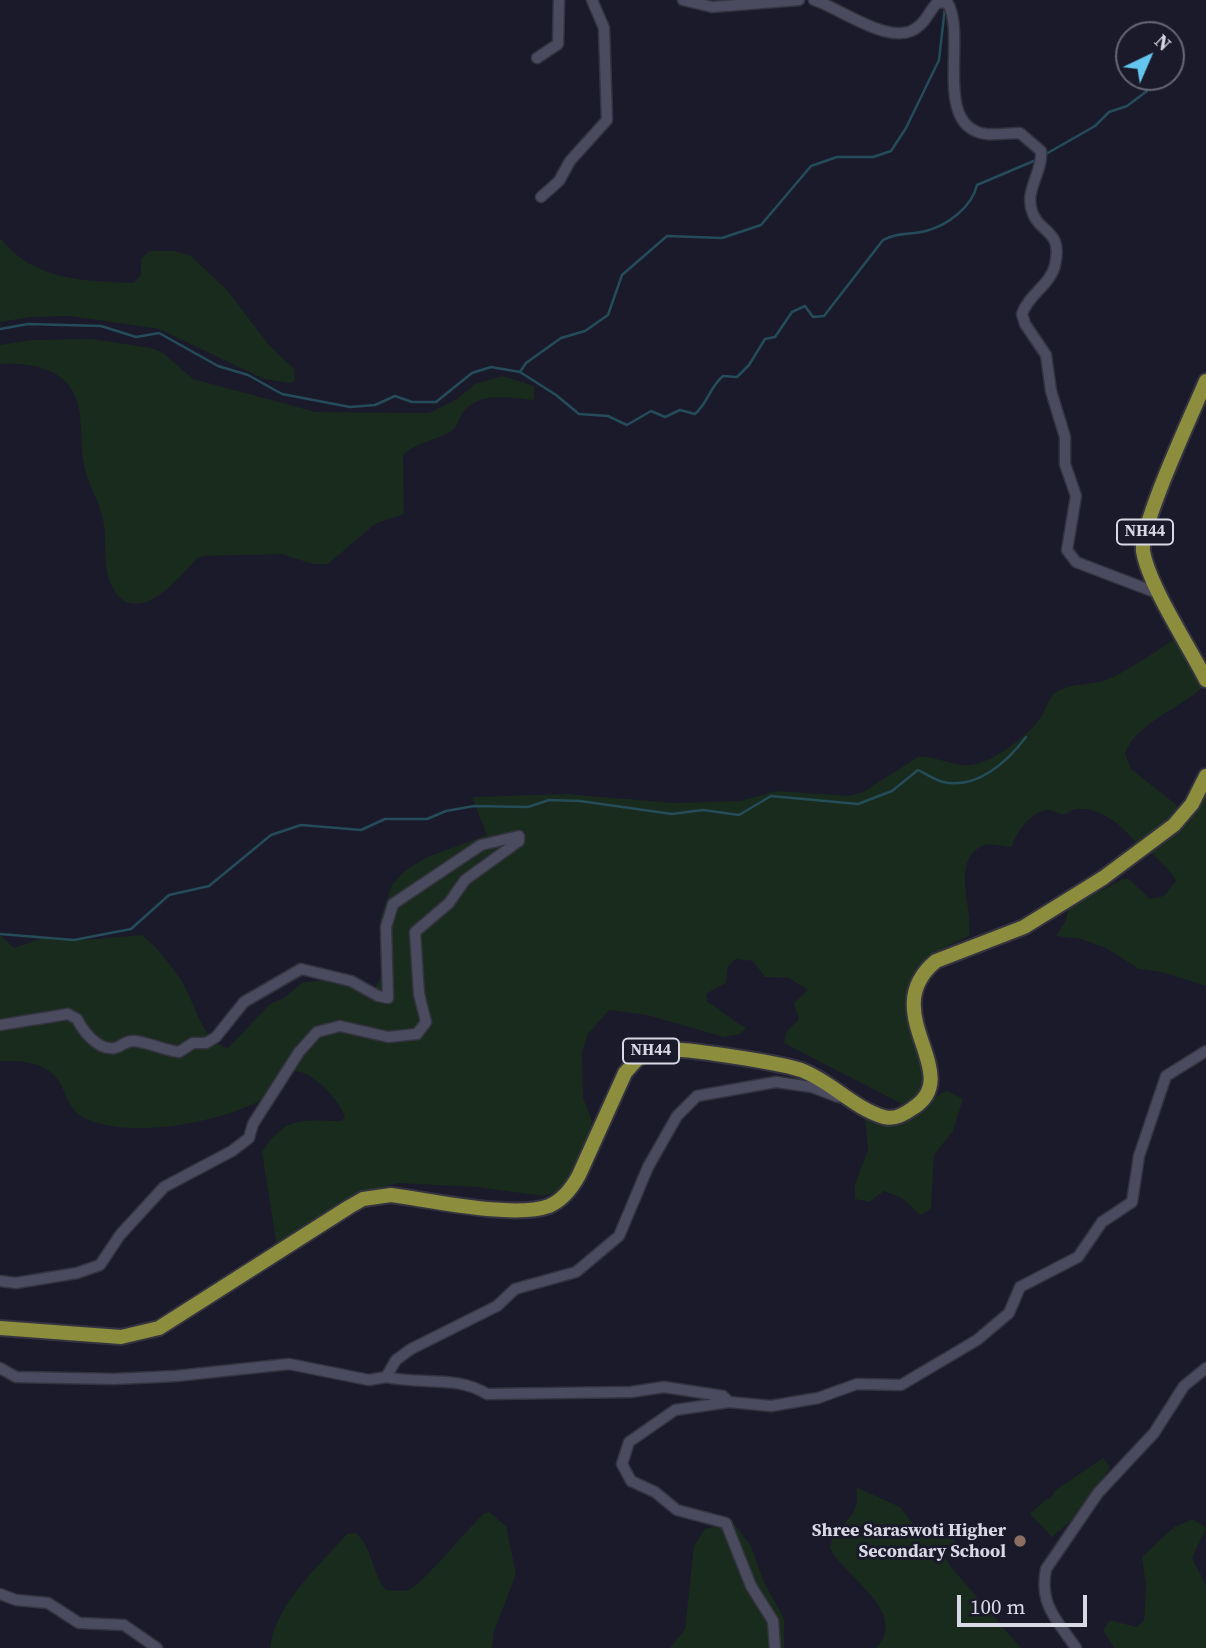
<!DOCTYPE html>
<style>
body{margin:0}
#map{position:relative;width:1206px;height:1648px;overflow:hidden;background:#1a1a2b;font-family:"Source Serif 4",serif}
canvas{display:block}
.north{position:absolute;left:1115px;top:21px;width:70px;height:70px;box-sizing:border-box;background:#1a1a2b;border:2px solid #666676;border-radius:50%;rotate:44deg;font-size:19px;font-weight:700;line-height:28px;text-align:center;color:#d9d9e6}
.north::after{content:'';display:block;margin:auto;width:24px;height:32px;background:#64c5ee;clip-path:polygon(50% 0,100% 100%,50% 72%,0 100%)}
.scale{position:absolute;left:957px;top:1595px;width:130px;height:32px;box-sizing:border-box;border:4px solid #d9d9e6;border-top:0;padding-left:9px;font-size:21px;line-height:24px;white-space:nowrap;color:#d9d9e6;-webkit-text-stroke:5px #1a1a2b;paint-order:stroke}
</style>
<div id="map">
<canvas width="1206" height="1648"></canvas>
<div class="north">N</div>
<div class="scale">100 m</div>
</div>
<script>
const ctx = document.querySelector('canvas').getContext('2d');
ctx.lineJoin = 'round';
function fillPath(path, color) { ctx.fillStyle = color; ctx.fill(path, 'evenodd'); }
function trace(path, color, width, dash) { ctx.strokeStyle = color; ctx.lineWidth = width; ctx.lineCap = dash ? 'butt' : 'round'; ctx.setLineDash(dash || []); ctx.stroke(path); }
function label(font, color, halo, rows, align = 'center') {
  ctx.font = font + ' "Source Serif 4",serif'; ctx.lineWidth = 6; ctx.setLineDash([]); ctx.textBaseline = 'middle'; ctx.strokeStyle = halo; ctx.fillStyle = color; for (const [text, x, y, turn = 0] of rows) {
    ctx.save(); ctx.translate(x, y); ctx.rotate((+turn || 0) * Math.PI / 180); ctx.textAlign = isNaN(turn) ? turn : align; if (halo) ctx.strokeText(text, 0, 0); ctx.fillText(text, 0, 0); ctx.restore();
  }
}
fillPath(new Path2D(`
 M0,238c34,43 84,43 134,45l7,-8v-16l8,-8h26l16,5 36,34 41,54 26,25 1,11 -4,3 -27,-4 -105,-50 -88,-13 -40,1 -31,5z
 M92,339l59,9 12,5 30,26 123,33 113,1 28,-14 18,-15 28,-8 31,10v14c-23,-2 -53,-9 -70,11 -4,5 -6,14 -11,19 -16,11 -35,11 -50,25l1,59 -29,10 -47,40h-15l-32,-10 -77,2 -7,2c-16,19 -61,72 -84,30 -11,-19 -6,-43 -9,-63 -3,-22 -17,-40 -20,-61 -5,-23 1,-52 -12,-74 -15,-24 -47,-27 -72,-26v-19l32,-5z
 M1180,636l25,49c-23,23 -70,38 -80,69l6,15 52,41 -44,36c-16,-19 -36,-39 -64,-37 -4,1 -6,4 -10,5 -4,1 -11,-3 -16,-4 -17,0 -33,22 -37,37 -10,0 -23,-6 -32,0 -29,17 -6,63 -11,89 -62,28 -70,41 -52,109 6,18 9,29 5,47l-20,12 -118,-61 2,-11 13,-13 -5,-16 14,-13 -19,-12 -24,-1 -12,-16 -17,-2 -8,7 -2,17 -20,11 1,8c15,8 24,18 39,26l-6,6 -16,3 -77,-22 -38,-5 -21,24 -6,18 1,46 9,23 -13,54 -16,16 -20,5 -66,-9 -79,-4 -34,9 -87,55 -15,-95c25,-38 40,-31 79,-31l4,-3c-4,-18 -36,-51 -55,-47 -10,10 -20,24 -31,30 -41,22 -136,40 -178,15 -9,-6 -14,-17 -18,-27 -11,-27 -37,-28 -63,-28v-126l14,13 32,-11 39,3 57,-5c15,12 26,27 37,42 15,20 21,64 49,71l42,-44 14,-6 19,-16 31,-2 40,10 9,-17 -3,-54 12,-34 13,-14 20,-13 62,-23 -15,-38 94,-3 110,9 65,-2 36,-10 72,5 14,-4 55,-35c18,-2 34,10 53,8 23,-3 62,-32 73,-53 4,-8 5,-16 14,-21 17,-9 36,-5 53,-13 20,-9 49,-30 69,-42z
 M1206,791v195l-44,-14 -23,-3 -33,-21 -25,-9 -25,-3 9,-14 4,-14 54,-29h6l21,20 14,-3 12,-15c-7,-14 -19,-20 -28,-33l41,-31z
 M947,1091l16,8 -10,32 -19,24 -3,54 -11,6 -18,-17 -18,-7 -15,11 -14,-3v-15l13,-34 -3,-35 39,8c15,-7 30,-29 43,-32z
 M1103,1458l7,10 -35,49 -23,20 -22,-23 17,-16 2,2 7,-10z
 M856,1487l44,20 18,23 26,-1 13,15 -12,13 6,10 70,81h-145c35,-35 -34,-73 -46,-100 3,-27 33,-25 26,-61z
 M489,1512l17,14 10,48 -22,58 -2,16h-222c5,-44 49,-82 77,-114l9,-1c17,15 15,39 30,57 6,0 16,2 22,0 12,-3 62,-63 75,-76z
 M1193,1519l13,9 -14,30 14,27v63h-92l-11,-18 7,-10 26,7 8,-6 2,-36 -4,-28 32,-30z
 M732,1521l19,25 13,36 20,37v29h-114l15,-19 9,-83 11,-17z`), '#192b1c');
trace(new Path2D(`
 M1046,154l49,-28 14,-14 18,-6 20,-15
 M0,329l28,-5 73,2 35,11 23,-4 59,33 30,9 34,19 68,13 25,-2 20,-9 17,6h24l36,-29 19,-6 29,5 36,23 23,19 29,2 19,9 24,-14 14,6 15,-7 15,4c13,-11 14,-26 28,-38l14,1 12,-12 16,-26 10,-2 17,-25 13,-6 8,11 11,-1 59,-76c15,-8 27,-5 43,-9 22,-6 46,-24 51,-46l59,-25
 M520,372l6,-9 35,-25 24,-7 23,-16 14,-40 45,-39 55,2 39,-13 50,-59 26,-9h36l18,-6 15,-23 33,-68 6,-53
 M0,934l74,6 57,-11 38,-34 40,-9 62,-51 30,-10 60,5 24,-11h42l19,-8 28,-5 54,1 21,-7 31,1 92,13 31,-4 36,5 32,-19 87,8 34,-13 26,-21c8,4 17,10 25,12 34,8 65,-21 83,-45`), '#254c59', 2.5);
const street = new Path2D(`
 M683,0l29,7 87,-7
 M814,0c27,8 81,51 106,25 7,-6 10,-15 17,-22l10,-1c21,31 -16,125 39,132 11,1 23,-1 34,-1l21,18c2,22 -18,40 -8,63 8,20 30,16 22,51 -4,19 -27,30 -33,49l3,10 21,31 5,36 14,46v27l11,32 -9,54 9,12 76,29 7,-1
 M537,58l21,-14 1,-44
 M541,197l18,-16 11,-20 37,-41 -3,-92 -12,-28
 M0,1025l68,-11 9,5c6,12 21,32 38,29 8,-2 10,-8 20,-7 15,2 29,9 44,11l14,-9h13l10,-6 28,-35 57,-33 50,12 27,15 10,2 -2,-71 7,-23 88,-59 38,-9v5l-54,39 -16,23 -34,29 4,62 7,28 -9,12 -29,3 -48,-11 -23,6 -18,20 -46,72 -4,14 -17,13 -68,36 -44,48 -20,30 -23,8 -61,10 -16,-2
 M0,1368l16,9 98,2 62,-3 113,-12 80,16 17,-3 10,-17 15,-11 86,-43 18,-17 61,-17 43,-36 29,-69 29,-51 20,-20 79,-14 36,5 26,10
 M386,1377c35,8 71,-2 101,17l144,-2 33,-5 59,9 6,6
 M0,1594l16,6 32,3 31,20 45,2 33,23
 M775,1648l-2,-27 -22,-35 -25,-63 -49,-13 -22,-18 -24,-11 -9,-17 7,-22 46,-32 54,-8 42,4 47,-8 39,-14 44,1 76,-45 32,-27 11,-26 58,-30 24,-35 30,-20 7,-46 27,-80 40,-25
 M1076,1648c-19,-28 -37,-43 -30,-79l52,-76 56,-60 30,-47 22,-18`);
const primary = new Path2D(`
 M1206,381c-13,31 -66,144 -63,170 6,35 46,95 63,129
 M0,1328l121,9 38,-9 190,-121 14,-8 28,-4c39,5 123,24 158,11 14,-6 23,-18 30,-31l46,-102c8,-9 16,-20 28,-23 19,-5 127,13 148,20 30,11 52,38 83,47 10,3 21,-3 29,-9 54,-34 -39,-96 23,-147l88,-34 79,-49 71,-53 18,-21 14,-28`);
trace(street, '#343441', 13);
trace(primary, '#343441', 18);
trace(street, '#4b4b5f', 10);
trace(primary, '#8d8d3e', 14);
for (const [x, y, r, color] of [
 [1020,1541,7,"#8d6e63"]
]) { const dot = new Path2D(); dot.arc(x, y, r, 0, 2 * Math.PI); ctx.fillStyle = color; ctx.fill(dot); trace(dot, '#1a1a2b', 2.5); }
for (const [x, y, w] of [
 [1145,532,56],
 [651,1051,56]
]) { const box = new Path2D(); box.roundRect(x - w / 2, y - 12.5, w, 25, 5); ctx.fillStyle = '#1a1a2b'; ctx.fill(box); trace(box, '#d9d9e6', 2); }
label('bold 16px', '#d9d9e6', null, [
 ["NH44",1145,532],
 ["NH44",651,1051]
]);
label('bold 18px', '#d9d9e6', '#1a1a2b', [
 ["Shree Saraswoti Higher",1006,1531],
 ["Secondary School",1006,1552]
], 'right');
</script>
